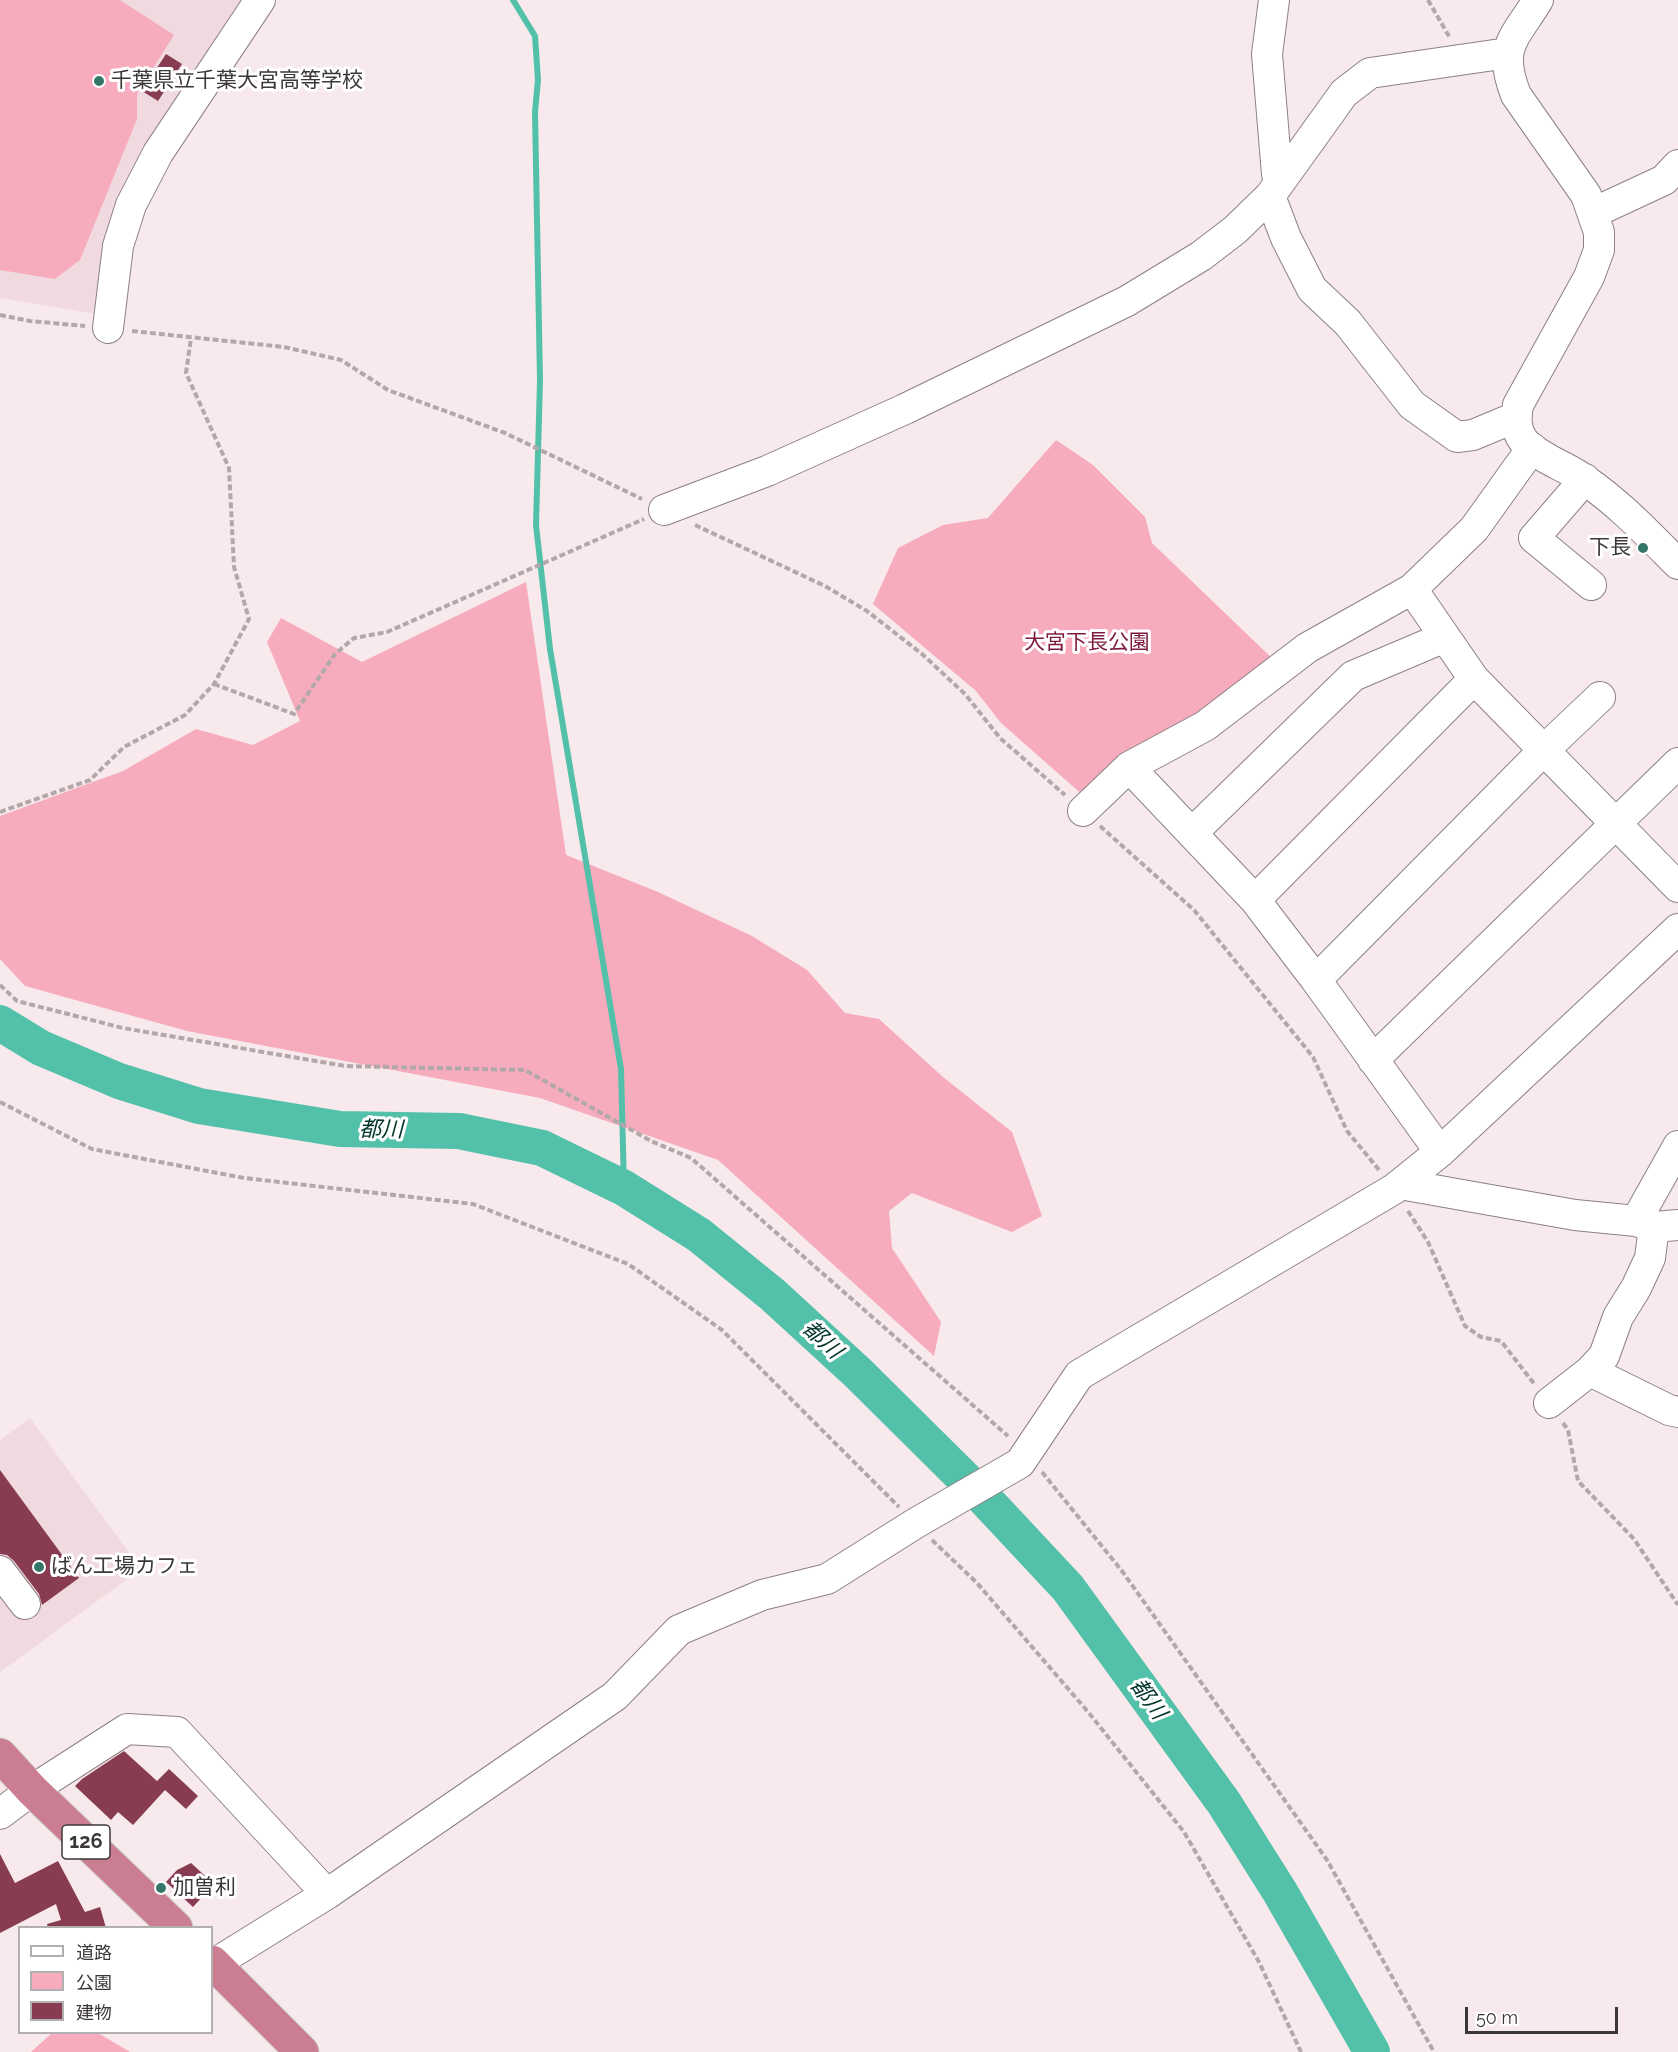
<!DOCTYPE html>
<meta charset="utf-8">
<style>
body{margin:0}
#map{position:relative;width:1678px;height:2052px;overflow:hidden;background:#f7e9ec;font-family:Raleway,"Noto Sans JP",sans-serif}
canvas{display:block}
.legend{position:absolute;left:18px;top:1926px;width:195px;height:108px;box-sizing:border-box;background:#fff;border:2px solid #b1afaf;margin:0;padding:8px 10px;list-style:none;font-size:18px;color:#3c3738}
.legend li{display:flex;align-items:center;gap:12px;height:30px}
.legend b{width:30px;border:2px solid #b1afaf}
.scale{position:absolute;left:1465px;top:2007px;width:153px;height:27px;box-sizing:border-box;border:3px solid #3c3738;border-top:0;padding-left:8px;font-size:18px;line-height:21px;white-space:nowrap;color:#3c3738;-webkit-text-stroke:4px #fff;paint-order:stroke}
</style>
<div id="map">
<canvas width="1678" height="2052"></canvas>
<ul class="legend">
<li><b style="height:8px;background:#fff"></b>道路</li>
<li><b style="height:16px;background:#f7acbe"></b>公園</li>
<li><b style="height:16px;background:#883c52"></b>建物</li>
</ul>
<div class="scale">50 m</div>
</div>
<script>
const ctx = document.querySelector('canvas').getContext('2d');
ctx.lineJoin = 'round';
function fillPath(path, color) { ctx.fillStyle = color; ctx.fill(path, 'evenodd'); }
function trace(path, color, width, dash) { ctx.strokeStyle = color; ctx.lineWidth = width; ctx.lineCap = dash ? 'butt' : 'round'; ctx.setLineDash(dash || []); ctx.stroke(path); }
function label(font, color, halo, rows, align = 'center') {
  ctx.font = font + ' Raleway,"Noto Sans JP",sans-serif'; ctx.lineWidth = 6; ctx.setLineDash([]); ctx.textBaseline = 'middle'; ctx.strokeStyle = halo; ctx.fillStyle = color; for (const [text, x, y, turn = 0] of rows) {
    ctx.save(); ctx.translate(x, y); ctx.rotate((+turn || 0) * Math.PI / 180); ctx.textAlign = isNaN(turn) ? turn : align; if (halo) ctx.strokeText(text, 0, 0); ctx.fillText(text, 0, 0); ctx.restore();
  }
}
fillPath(new Path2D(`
 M0,0h252l-107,162 -42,153 -103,-17z
 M30,1418l111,151 -141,103v-232z`), '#f1dadf');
fillPath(new Path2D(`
 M0,0h120l54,35 -37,59v25l-57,141 -25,19 -55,-9z
 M1056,440l37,25 52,52 7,26 125,120 -192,134 -84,-74 -25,-32 -103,-87 25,-56 45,-23 45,-7z
 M526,582l40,273 92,37 94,44 55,34 38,43 34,6 64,58 69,55 30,84 -30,16 -100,-39 -23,18 3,37 49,74 -7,34 -216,-196 -178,-62 -353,-67 -162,-45 -25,-27v-143l123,-45 73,-42 57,16 47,-24 -33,-79 14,-24 81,44z
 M53,2032l45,1 32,19h-99z`), '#f7acbe');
trace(new Path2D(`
 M513,0l22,36 3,44 -3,32 5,269 -4,144 14,124 71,420 3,119`), '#53c1a9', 6);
trace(new Path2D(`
 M0,1023l41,25 78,33 80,25 141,23 119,2 83,17 82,40 75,47 74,60 85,78 124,123 86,92 156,215 56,89 92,160`), '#53c1a9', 36);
fillPath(new Path2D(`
 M166,54l16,10 -24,37 -16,-10z
 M0,1470l79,108 -37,27 -3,-11 -25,-33 -7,-6 -7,-1z
 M124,1751l33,30 12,-12 29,27 -12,13 -21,-19 -32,35 -15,-13 -7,8 -36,-34 7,-7z
 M0,1854l15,29 43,-22 27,51 15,-5 6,21h-58l-1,-4 14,-4 -5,-16 -56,29z
 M191,1863l23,21 -21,23 -27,-25 11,-12z`), '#883c52');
const minor = new Path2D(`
 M1274,0l-7,54 10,120 2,9
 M1538,0c-24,39 -41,47 -22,95l70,100 13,37v18l-10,27 -71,128c-2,12 -3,24 5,35 13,17 45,27 62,40 35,24 63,54 93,84
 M1270,196l16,42 26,51 36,34 64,82 45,32 16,-2 43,-18
 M1593,213l71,-33 14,-15
 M108,328l10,-82 13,-41 27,-52 102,-153
 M1585,479l-51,59 57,47
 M664,510l103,-39 138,-62 222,-108 74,-45 34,-26 35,-34 74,-103 26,-20 138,-20
 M1412,589l62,90 204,208
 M1129,767l126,133 61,80 124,172
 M1083,811l46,-44 76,-41 102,-78 105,-59 62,-60 58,-81
 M1192,833l161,-157 92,-39
 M1255,900l219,-221
 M1316,980l227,-229 57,-54
 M1373,1060l305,-297
 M1400,1184l175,31 61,6 18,6 24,-2
 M1636,1221l42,-75
 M1590,1371l79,39 9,2
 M1549,1403l41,-32 14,-15 14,-39 18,-29 14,-30 4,-31
 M0,1571l25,33
 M0,1814l32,-24 95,-61 50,3 150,162
 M214,1964l113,-70 288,-198 64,-66 83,-35 65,-16 89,-56 104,-60 59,-88 315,-186 46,-37 238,-223`);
const highway = new Path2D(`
 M0,1755l32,35 144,138
 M212,1962l90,90`);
trace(minor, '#8d8183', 32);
trace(highway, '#cccbcb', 35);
trace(new Path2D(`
 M1428,0l22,38
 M0,315l30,6 55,5
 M132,331l152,16 57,13 47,30 117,43 137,66
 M695,525l130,61 42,25 55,43 43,40 35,44 65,57
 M214,684l80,30 41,-60 19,-16 33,-6 257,-113
 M0,812l90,-32 34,-33 61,-32 29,-31 35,-65 -15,-52 -5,-99 -43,-95 5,-35
 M1100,826l94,84 119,147 34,74 33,40
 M0,985l17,16 106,27 222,38 180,4 126,71 40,17 317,278
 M0,1102l92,47 152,29 229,26 155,60 94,66 177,177
 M1408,1211l20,31 37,84 16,11 20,4 34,44
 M1563,1423l5,7 10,51 56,58 44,66
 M1042,1472l80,99 205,289 107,192
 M932,1540l45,43 112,130 95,119 75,130 42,90`), '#b2a7a9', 4, [6, 3]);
trace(minor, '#fff', 30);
trace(highway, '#cb7d91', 33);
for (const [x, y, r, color] of [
 [99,81,6,"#347667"],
 [1643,548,6,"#347667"],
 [39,1567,6,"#347667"],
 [161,1888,6,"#347667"]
]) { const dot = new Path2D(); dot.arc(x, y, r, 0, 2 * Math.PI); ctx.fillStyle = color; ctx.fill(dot); trace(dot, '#fff', 2); }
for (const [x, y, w] of [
 [86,1842,48]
]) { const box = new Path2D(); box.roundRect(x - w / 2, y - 17, w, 34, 4.5); ctx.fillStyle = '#fff'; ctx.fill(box); trace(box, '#3c3738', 1.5); }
label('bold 20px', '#3c3738', null, [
 ["126",86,1842]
]);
label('21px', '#3c3738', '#fff', [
 ["千葉県立千葉大宮高等学校",111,81],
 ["下長",1631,548,"right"],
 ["ばん工場カフェ",51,1567],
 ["加曽利",173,1888]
], 'left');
label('21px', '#7d193f', '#fff', [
 ["大宮下長公園",1087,643]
]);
label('italic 22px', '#00342b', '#fff', [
 ["都川",381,1130,1],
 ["都川",822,1340,43],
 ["都川",1148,1699,54]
]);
</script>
